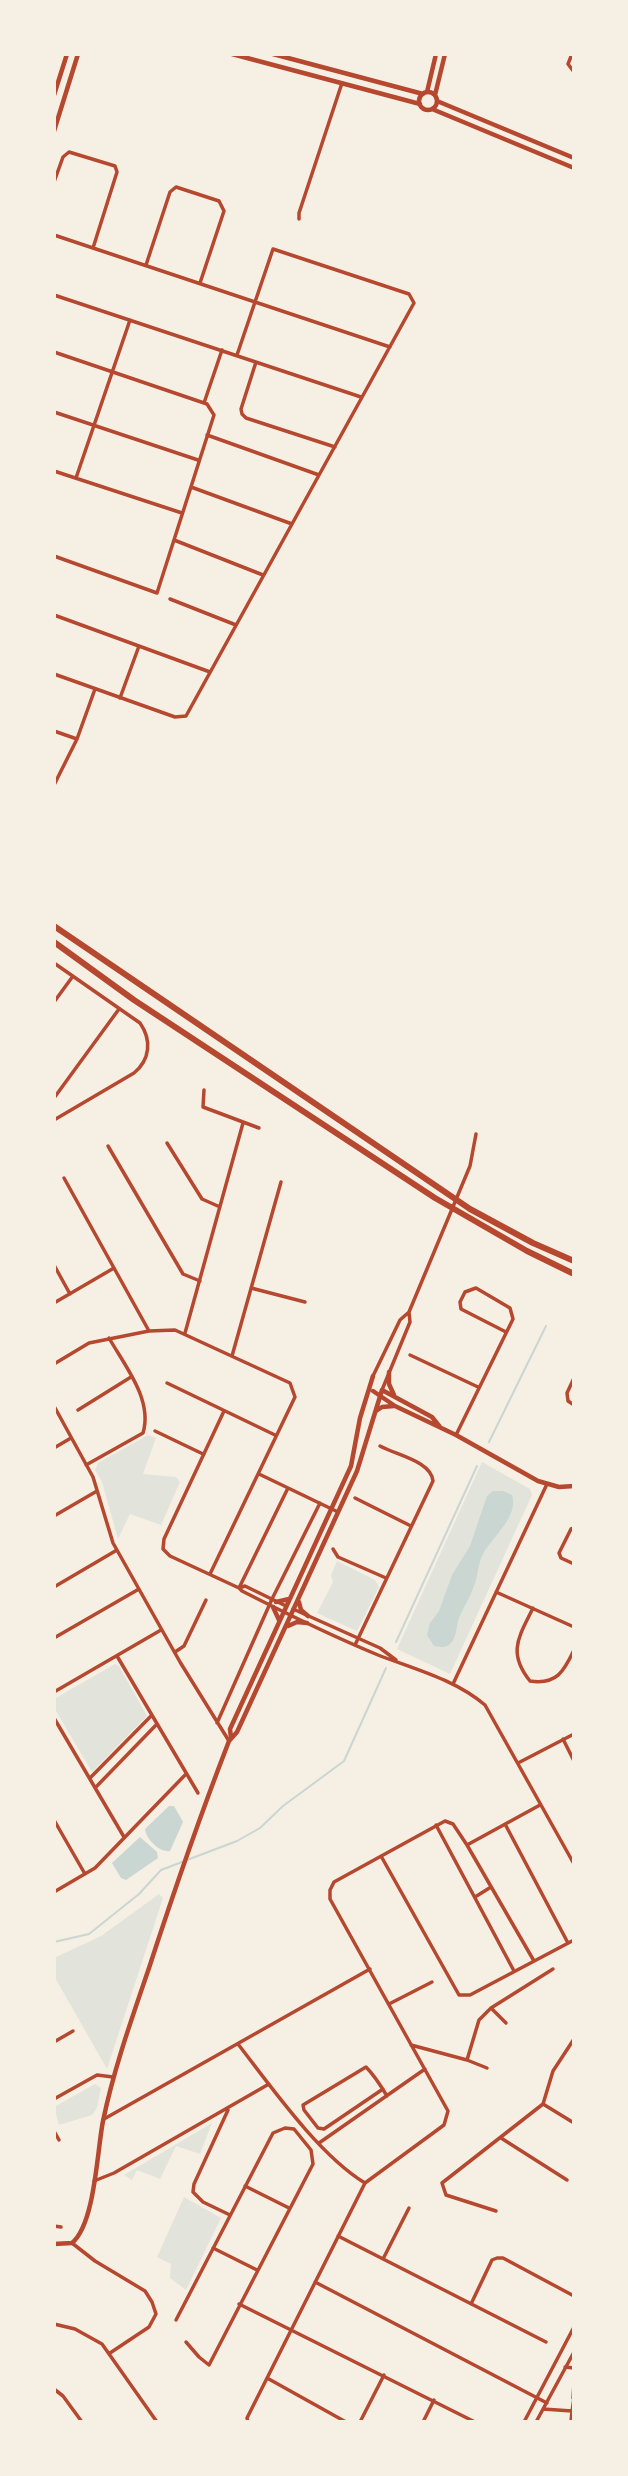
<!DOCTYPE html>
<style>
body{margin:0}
#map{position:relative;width:628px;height:2476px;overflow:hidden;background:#f6efe4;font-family:"Varela Round",sans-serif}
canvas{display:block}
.frame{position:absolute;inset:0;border:56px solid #f6efe4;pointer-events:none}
</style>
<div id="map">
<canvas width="628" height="2476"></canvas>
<div class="frame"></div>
</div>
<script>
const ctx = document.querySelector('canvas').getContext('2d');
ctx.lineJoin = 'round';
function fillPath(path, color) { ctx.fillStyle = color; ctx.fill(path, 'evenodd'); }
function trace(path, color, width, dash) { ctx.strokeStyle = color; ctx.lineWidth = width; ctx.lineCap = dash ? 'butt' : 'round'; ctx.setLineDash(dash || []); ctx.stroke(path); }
fillPath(new Path2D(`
 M148,1435l8,3 -13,36 33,3 4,5 -19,43 -31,-11 -12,25 -16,-57 -7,-12 3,-7z
 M482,1462l48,27 2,6 -82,179 -53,-25z
 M337,1561l38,19 4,7 -22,44 -40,-18 16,-31 -2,-7z
 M115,1664l4,2 28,50 -55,56 -38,-64v-9z
 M159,1894l4,4 -56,171 -53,-93v-18l47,-22z
 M95,2084l6,4 -4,20 -5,7 -33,10 -5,-18z
 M212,2123l-12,31 -24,-8 -16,33 -23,-9 -5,10 -8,-5z
 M184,2197l37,21 -35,72 -16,-12 1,-14 -14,-7z`), '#e2e4dc');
fillPath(new Path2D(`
 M493,1491h10l9,4c7,23 -21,42 -30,61 -4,8 -4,19 -7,27 -4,13 -11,23 -16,35 -3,8 -2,20 -9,26 -4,4 -10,3 -16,2l-7,-11 3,-12 9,-12 13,-36 18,-29 17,-50z
 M169,1806h5l9,16 -13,29c-10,2 -24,-12 -25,-22z
 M140,1837l17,15 1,6 -32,22 -5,-2 -9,-15z`), '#c9d6d2');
trace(new Path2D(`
 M489,1442l57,-116
 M396,1642l81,-176
 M187,1860l50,-19 23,-13 23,-22 61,-45 42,-93
 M54,1942l35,-8 50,-40 22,-24 21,-8`), '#c9d6d2', 2);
trace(new Path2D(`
 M572,54l-4,10 6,8
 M54,182l9,-25 6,-5 46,14 2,6 -24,76
 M299,219v-6l43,-130
 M54,235l336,112
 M146,265l24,-73 6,-5 43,14 5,10 -24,72
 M54,295l307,102
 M54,352l153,52 7,11 -57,178 -103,-37
 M256,362l-15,47 1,5 4,4 89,29
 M204,403l18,-53
 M54,412l144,48
 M207,435l112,40
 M54,471l128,42
 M76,478l54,-158
 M191,487l101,37
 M174,540l89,35
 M170,599l66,26
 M54,615l156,57
 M54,674l121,43 11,-1 228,-413 -5,-9 -136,-45 -36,106
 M120,698l19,-52
 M54,731l23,8
 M54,785l23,-46 18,-50
 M54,963l86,60c12,17 10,37 -6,50l-80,47
 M54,1002l19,-26
 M204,1090l-1,17 56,21
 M54,1098l65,-89
 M167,1143l35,56 18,8
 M108,1146l75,128 17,7
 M64,1178l85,153
 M54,1265l16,29
 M251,1288l54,14
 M54,1303l60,-35
 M185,1333l58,-210
 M410,1355l68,32
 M232,1356l49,-174
 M54,1364l35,-21 60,-12 26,-1 115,53 5,14 -85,177
 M373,1376l27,-56 9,-8
 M574,1378l-7,15 1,8 6,4
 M167,1383l108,52
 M382,1390l28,-68 -1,-10 61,-146 6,-32
 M54,1406l39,71 20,66 67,119 49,79
 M78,1410l53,-33
 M224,1411l-60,128 -1,10 7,7 69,32 3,3c45,23 90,45 136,64 36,14 76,24 107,50l89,159
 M155,1431l48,23
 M456,1435l57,-116 -3,-11 -34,-20 -11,4 -5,10 1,7 45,23
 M54,1448l17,-10
 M86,1465l57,-32c10,-33 -18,-67 -34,-95
 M259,1474l79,38
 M355,1498l56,28
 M54,1516l43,-25
 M574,1528l-3,1 -12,24 2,5 13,6
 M333,1549l5,8 48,21
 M54,1587l63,-37
 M239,1588l6,-2 41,20
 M239,1588l49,-100
 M496,1592l78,35
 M533,1608c-14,29 -26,44 -3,73 27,4 34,-10 44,-31
 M293,1609l87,39 16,12
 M54,1638l85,-49
 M355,1645l78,-164c-2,-20 -37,-26 -53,-35
 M175,1652l9,-6 22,-46
 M117,1656l81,137
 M453,1684l94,-200
 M54,1692l107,-62
 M54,1718l70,119
 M217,1723l55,-124 48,-96
 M563,1739l11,22
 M518,1763l56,-29
 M90,1778l62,-63
 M95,1788l62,-64
 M54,1820l31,54
 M505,1824l63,119
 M436,1825l78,146
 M467,1845l73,-40
 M381,1856l78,139h11l104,-55
 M54,1892l41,-24 91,-94
 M475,1897l16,-10
 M389,2004l43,-22
 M491,2008l15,15
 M54,2042l19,-11
 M238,2044c34,44 81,111 127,139
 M411,2045l56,15 12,-40 12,-12 62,-39
 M467,2060l20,8
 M383,2089l-59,40 -6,-1 -14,-18 -1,-5 63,-38c8,8 15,19 21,29
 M54,2099l43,-24 16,2
 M543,2104l31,19
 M228,2110l-34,74 -1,8 10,10 27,13
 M104,2119l266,-150
 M54,2131l5,9
 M501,2138l66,42
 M319,2143l106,-74
 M94,2181l20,-8 155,-89
 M245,2186l44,22
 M496,2211l-50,-16 -4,-12 101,-79 10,-33 21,-32
 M54,2226l7,1
 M338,2236l208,106
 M72,2243l23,18 50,30 7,11 4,12 -7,13 -39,26
 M213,2248l44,22
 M383,2259l26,-51
 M54,2266v3
 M315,2282l232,121
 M239,2304l236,118
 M471,2304l21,-44 5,-2h6l71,38
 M176,2320l97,-187 12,-5 9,1 17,21 2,14 -104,201 -10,-8 -13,-15
 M54,2324l21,5 27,15 55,78
 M565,2367l9,1
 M267,2378l79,44
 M54,2389l9,7 19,26
 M573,2398l1,-15
 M543,2409l29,2 -1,11
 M572,2411l2,-13
 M248,2422l-1,-4 118,-235 79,-58 4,-14 -118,-212v-9l4,-8 111,-61 8,3 14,21 67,116
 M360,2422l24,-47
 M423,2422l11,-22
 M524,2422l50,-95
 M536,2422l38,-70`), '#b5482f', 3.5);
trace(new Path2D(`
 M232,54l188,50
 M273,54l150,40
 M427,92l9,-38
 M419 101a9 9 0 1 1 18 0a9 9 0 1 1-18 0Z
 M54,95l13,-41
 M435,95l10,-41
 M437,101l137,57
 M432,109l142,59
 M54,131l24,-77
 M389,1372v12l5,11
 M382,1390l50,27 8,10
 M373,1391l22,15 61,29 82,46 21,6 15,-1
 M376,1411l6,-4 12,-1
 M276,1602l13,-3
 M299,1602l2,8 7,6
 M273,1607l6,13
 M288,1626l9,-4 10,1
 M231,1738l-1,-9 121,-263 9,-48 13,-42
 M54,2244l18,-1c23,-19 25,-92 31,-122 11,-53 29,-103 46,-153 25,-77 51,-152 80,-227l8,-9 120,-261 25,-81`), '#b5482f', 4.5);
trace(new Path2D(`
 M54,926l416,283 63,34 41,18
 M54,942l80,58 301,198 92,53 47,23`), '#b5482f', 6);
</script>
